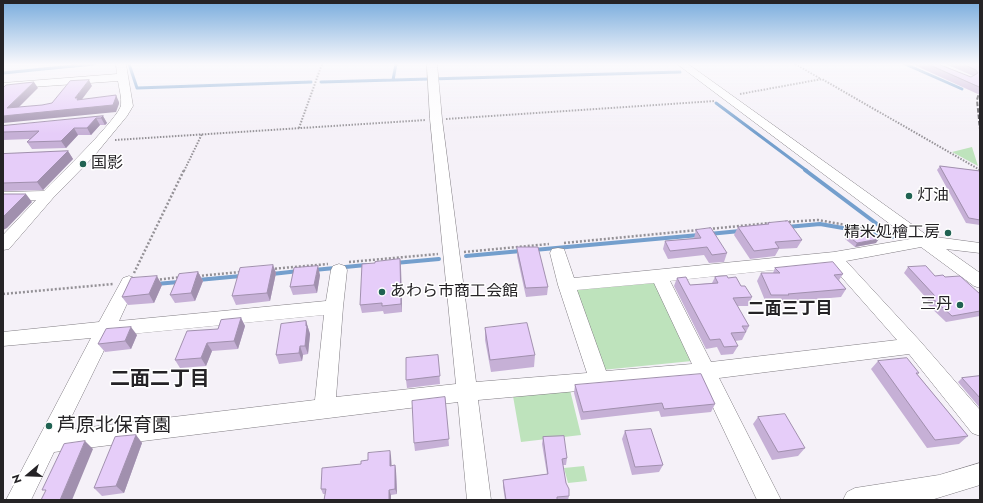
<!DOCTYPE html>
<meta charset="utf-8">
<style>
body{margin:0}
#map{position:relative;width:983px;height:503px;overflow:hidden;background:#f5f1f8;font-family:Jost,sans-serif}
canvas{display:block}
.frame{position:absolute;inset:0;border:4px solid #252326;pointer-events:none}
.north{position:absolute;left:8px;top:455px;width:40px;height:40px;-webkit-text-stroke:3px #fff;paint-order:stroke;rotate:251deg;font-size:11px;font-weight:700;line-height:16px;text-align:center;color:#252326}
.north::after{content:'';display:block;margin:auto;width:14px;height:18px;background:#252326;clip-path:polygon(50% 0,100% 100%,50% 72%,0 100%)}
</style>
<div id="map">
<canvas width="983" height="503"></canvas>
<div class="frame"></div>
<div class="north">N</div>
</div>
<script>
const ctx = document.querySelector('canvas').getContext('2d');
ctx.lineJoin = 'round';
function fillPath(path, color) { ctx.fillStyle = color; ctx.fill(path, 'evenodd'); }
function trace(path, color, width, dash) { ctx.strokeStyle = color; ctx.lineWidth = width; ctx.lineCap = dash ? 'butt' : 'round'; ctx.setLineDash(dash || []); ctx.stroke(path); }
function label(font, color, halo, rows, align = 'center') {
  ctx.font = font + ' Jost,"Noto Sans JP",sans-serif'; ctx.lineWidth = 3; ctx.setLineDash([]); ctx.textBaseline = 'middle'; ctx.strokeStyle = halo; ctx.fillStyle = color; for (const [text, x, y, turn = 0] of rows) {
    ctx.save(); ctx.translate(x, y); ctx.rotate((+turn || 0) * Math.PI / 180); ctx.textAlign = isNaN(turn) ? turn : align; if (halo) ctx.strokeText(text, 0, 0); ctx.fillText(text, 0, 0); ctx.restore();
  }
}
fillPath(new Path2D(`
 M972,147l6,19 -26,-14z
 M655,283l37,78 -90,9 -26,-80z
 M570,390l11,45 -60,7 -8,-46z
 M584,466l3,15 -19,2 -4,-15z`), '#bee3bc');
trace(new Path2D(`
 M129,64l8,24 174,-6
 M905,64l57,25
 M3,73l91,-9
 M393,80l3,-16
 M321,82l359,-10
 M716,103l91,68`), '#749fcd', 3);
trace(new Path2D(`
 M805,170l76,57
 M787,227l33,-3 75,13
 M709,234l31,-3
 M534,250l165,-15
 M466,256l55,-5
 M395,263l44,-4
 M314,270l52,-5
 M272,274l27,-3
 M198,280l43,-4
 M156,284l23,-2`), '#749fcd', 4);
const minor = new Path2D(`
 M116,64h10l7,42 -6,10 -33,40 -41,42 -44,51 -6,1v-15l33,-35h-33v-8l41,-1c12,-12 76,-74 77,-86 1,-7 -2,-17 -3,-24l-115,8v-6l114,-9z
 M427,64h10l5,55 34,263 111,-9 -29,-88 -8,-32 2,-4 6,-1 6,1 10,29 260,-26 76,-13 -233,-175h11l240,172 52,7v10l-34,-4 34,24v15l-6,-2 -53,-39 -75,14 74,80 60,69v26l-8,-3 -63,-79 -190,24 62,122h-24l-57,-120 -222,20 13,100h-24l-9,-98 -404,50 -23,48h-25l85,-162 -88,8v-14l96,-10 24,-44 6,-2 6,2 2,4 -18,39 207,-20 5,-31 2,-4 6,-2 6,2 2,4 -4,37 -7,90 120,-13 -26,-265zM830,264l67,76 -186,22 -41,-81zM654,283l38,81 -86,7 -29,-81zM324,315l-9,85 -250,30 46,-94z
 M980,463v22l-49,15h-88l4,-8 8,-4 84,-13z`);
trace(minor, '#817d83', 1);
trace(new Path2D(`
 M795,64l26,15
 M740,94l82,-15 158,91
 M446,119l269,-18
 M299,128l23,-64
 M115,140l311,-20
 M184,171l18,-37`), '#949196', 2, [1.5, 1.5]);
trace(new Path2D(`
 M785,222l33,-2 73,13
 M709,229l61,-6
 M564,243l134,-13
 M464,252l85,-8
 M349,262l89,-8
 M271,269l57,-5
 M134,273l50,-103
 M198,276l42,-4
 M156,280l25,-3
 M3,294l110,-10`), '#949196', 2.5, [2, 2]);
fillPath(minor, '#fff');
trace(new Path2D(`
 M980,89l-3,11 3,29`), '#3a383c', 2, [4.5, 2]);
fillPath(new Path2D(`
 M912,64h26l33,13h2v-1l-27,-12h34v31z
 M103,116l4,7 -2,2h-5l-9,10h-13l-12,13 -34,1 -5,-7 3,-3 -27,1v-13z
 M68,151l5,8 -30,31 -40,1v-37z
 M940,166l40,5v54l-14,-2 -29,-53z
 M768,223l34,17 -5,8 -18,1 -4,7 -25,3 -16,-24 4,-8 29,-3z
 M696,230l31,23 -3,9 -15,1 -5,-8 -36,4 -5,-10 2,-8 29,-3z
 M847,235l29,8 -21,4 -10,-8z
 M517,247l31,40 -1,8 -21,2 -9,-41z
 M400,259l1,9 1,44 -18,2 -1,-3 -21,2 -2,-8 15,-42z
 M273,265l3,8 -6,28 -34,4 -4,-9z
 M908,267l27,9 10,1 35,17v22l-34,6 -20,-19 2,-3 -24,-27z
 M775,268l68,6 -4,6 7,9 -5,8 -55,5 -1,2 -19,-1 -9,-22 4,-8h12z
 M198,272l5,9 -8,20 -20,2 -5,-8z
 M320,275l-3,18 -24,2 -3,-8z
 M715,277l13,1 13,8 11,11 -4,9h-11l12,20 -7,14 -7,1 3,5 -5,8 -12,1 -4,-8 -11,2 -32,-63 3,-8 13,7 22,-2z
 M162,285l-8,18 -26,2 -6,-8z
 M241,318l4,8 -7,23 -26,2 -6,15 -26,2 -5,-8 43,-31z
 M306,321l4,13 -2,20 -5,1 -1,6 -23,3 -3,-9z
 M485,328l50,27 -1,12 -43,5 -6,-32z
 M137,335l-6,14 -26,3 -7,-8z
 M438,355l2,29 -33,4 -1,-8z
 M878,361l41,12 -2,1 51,62 -9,8 -32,4 -56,-79z
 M980,376v32l-22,-26 4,-4z
 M575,385l140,19 -4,8 -50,5 -2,-6 -78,9 -7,-27z
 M445,397l4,49 -34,5 -1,-8z
 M758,417l47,31 -7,8 -26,4 -19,-36z
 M625,431l38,34 -4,7 -27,3 -10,-36z
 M136,435l6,8 -18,50 -22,3 -8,-8z
 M543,437l24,21 -1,7h-3l3,18 3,13 -1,4h-63l-2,-13v-7l44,-6 -5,-30z
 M391,456v10l4,-1 1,6 1,23 -6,1v5h-67l1,-6h-2l-2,-5 40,-25z`), '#c6b0d6');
fillPath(new Path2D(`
 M89,80l3,6 -12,16 -5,-4z
 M34,82l4,6 -26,26 -5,-6z
 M116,95l3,7v2l-3,8 -113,11v-7z
 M103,116l4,7 -2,2 -4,-7z
 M96,118l4,7 -9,10 -4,-7z
 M74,128l4,7 -12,13 -5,-7z
 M68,151l5,8 -30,31 -6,-8z
 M26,194l6,8 -25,26 -4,2v-13z
 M879,239l-3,4 -21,4 2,-4z
 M400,259l1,9 1,44 -1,-8z
 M273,265l3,8 -6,28 -3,-8z
 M318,266l2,9 -3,18 -3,-8z
 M198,272l5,9 -8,20 -4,-8z
 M157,276l5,9 -8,18 -5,-9z
 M241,318l4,8 -7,23 -4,-8z
 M306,321l4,13 -2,20 -3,-8z
 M131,327l6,8 -6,14 -6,-8z
 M207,343l5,8 -6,15 -5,-8z
 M300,346l3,9 -1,6 -3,-8z
 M136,435l6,8 -18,50 -8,-7z
 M85,441l8,8 -21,51h-12z
 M390,451l1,5 1,15 -2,-5z
 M395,465l1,6 1,23 -2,-5z
 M389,490l2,5v5h-2z`), '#a190ae');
const building = new Path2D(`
 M928,64h10l33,13 7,-4 -2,-3 -13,-6h17v23z
 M89,80l-14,18h3l-1,2 39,-5v2l-3,8 -110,11v-28l3,-3 28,-3 -27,26 35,-3 10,-2 18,-22z
 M103,116l-2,2h-5l-9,10h-13l-13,13 -34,1 12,-11 -36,1v-6z
 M68,151l-31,31 -34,1v-29z
 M940,166l40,5v49l-11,-2z
 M3,194h23l-23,23z
 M788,221l14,19 -27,2 4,6 -25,3 -16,-24 31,-3 -1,-1z
 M711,228l16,25 -15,2 -5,-8 -37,4 -5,-10 36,-3 -5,-8z
 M867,230l12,9 -22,4 -10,-8z
 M517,247h21l10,40 -22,1z
 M400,259l1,45 -19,2v-3l-22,2 2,-41 13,-1v-1z
 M833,262l10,12 -9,1 12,14 -58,5 1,1h-18l-10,-22h19l-5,-5z
 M273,265l-6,28 -35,3 8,-28z
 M318,266l-4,19 -24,2 4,-19z
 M926,266l9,10 8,-1 2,2 15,-1 20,18v17l-28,5 -21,-19 4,-1 -27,-29z
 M198,272l-7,21 -21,2 9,-21z
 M157,276l-8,18 -27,3 9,-19z
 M727,276l1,2 8,-1 5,9h4l7,11 -19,1 16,28h-7l4,6 -15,1 7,13 -14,1 -4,-8 -10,1 -33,-62 9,-1 4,8 28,-2 -3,-6z
 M241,318l-7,23 -27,2 -6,15 -26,2 12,-29 31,-2 3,-9z
 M306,321v5h1l-2,20h-5l-1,7 -23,2 5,-31z
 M527,323l8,32 -45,5 -5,-32z
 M131,327l-6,14 -27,3 8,-15z
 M438,355l2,21 -34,4v-22z
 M907,358l12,15h-3l52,63 -33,4 -57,-79z
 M701,374l14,30 -51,5 -2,-6 -79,9 -8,-27z
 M980,376v22l-18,-20z
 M445,397l4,42 -35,4 -2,-42z
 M785,414l20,34 -27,4 -20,-35z
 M651,429l12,36 -28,2 -10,-36z
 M136,435l-20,51 -22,2 21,-51z
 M564,436l3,22 -5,1 4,24 3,6v7l-12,1v3h-51l-3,-20 45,-6 -5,-37z
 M85,441l-25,59h-19l5,-10h-4l22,-46z
 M390,451v15l5,-1v24l-6,1v10h-65l2,-11h-5l1,-21 39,-4v-3l7,-1v-7z`);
fillPath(building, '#e6cdf9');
trace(building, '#a190ae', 1);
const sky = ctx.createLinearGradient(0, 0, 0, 134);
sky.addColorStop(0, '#79acdd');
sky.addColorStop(0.48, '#faf9fc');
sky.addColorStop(1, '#faf9fc00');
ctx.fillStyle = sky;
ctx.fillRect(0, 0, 983, 134);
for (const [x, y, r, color] of [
 [83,164,4,"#206252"],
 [909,196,4,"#206252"],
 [948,233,4,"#206252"],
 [382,292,4,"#206252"],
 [960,305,4,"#206252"],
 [49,426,4,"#206252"]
]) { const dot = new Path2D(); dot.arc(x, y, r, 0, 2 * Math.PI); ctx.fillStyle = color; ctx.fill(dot); trace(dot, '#fff', 1.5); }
label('16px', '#252326', '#fff', [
 ["国影",91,164],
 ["灯油",917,196],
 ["精米処檜工房",940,233,"right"],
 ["あわら市商工会館",390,292],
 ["三丹",952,305,"right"]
], 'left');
label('bold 17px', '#252326', '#fff', [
 ["二面三丁目",790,310]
]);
label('19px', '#252326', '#fff', [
 ["芦原北保育園",57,426]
], 'left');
label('bold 20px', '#252326', '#fff', [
 ["二面二丁目",160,380]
]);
</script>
